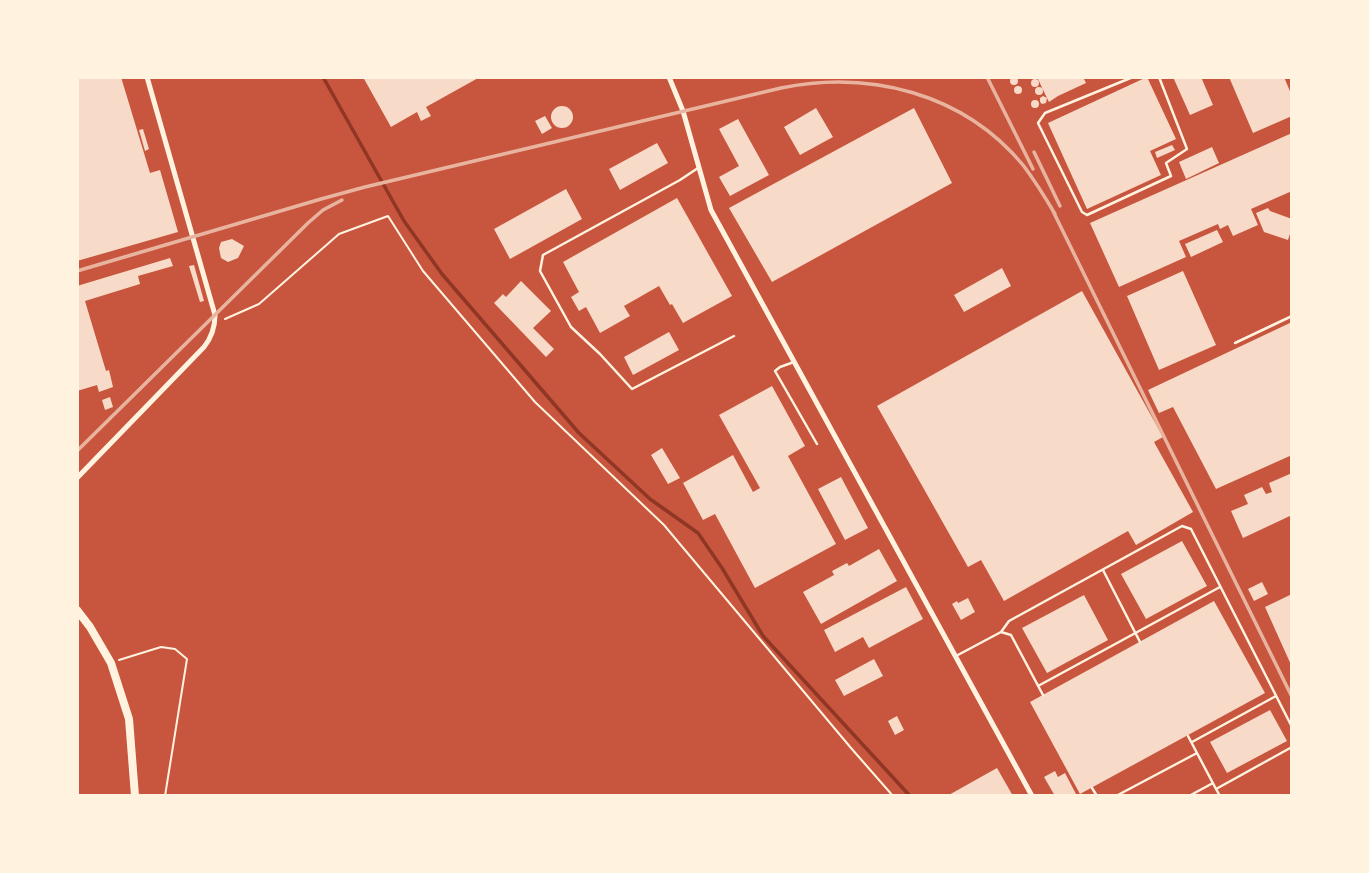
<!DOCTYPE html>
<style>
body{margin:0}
#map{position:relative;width:1369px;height:873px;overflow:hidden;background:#c8553d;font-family:"IBM Plex Serif",serif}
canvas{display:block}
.frame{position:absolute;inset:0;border:79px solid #fff3e0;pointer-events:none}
</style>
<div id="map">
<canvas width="1369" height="873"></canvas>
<div class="frame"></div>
</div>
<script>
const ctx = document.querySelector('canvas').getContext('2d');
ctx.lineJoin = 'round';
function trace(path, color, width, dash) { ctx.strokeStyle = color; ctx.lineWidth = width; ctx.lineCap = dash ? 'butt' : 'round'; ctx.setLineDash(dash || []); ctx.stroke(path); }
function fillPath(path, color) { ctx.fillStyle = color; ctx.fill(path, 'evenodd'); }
trace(new Path2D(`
 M323,77l81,144 38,53 137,159 71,66 48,34 24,35 41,68 147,160`), '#8f3625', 3.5);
fillPath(new Path2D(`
 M77,77h44l29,96 10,-3 18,62 -101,29z
 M363,77h117l-54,30 5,9 -10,5 -4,-9 -26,15z
 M1037,77h46l3,6 -28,13 -9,6 -2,-4 -1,5 -4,1 -2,-2v-4l3,-2 4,2z
 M1147,77l29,62 -26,12 11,24 -74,34 -39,-86z
 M1173,77h28l12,28 -23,10z
 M1229,77h55l8,19v20l-39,17z
 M1010 81a4 4 0 1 1 8 0a4 4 0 1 1-8 0Z
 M1031 83a4 4 0 1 1 8 0a4 4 0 1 1-8 0Z
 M1014 90a4 4 0 1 1 8 0a4 4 0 1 1-8 0Z
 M1035 91a4 4 0 1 1 8 0a4 4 0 1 1-8 0Z
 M1031 104a4 4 0 1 1 8 0a4 4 0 1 1-8 0Z
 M551 117a11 11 0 1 1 22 0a11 11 0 1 1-22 0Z
 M816,108l17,29 -33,18 -16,-28z
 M914,108l38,75 -180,99 -43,-74z
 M545,116l7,12 -10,6 -7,-13z
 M738,119l31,56 -39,21 -11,-19 20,-11 -20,-37z
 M143,129l6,20 -4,2 -6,-21z
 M1292,133v58l-41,18 7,16 -25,11 -5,-11 -8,4 -2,-5 -39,17 7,16 -67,30 -29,-64z
 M657,143l11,20 -48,27 -11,-21z
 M1172,145l3,5 -18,8 -2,-6z
 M1212,147l7,16 -33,16 -7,-17z
 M566,189l16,30 -72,40 -16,-30z
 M677,198l55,98 -49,27 -11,-19 -2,1 -11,-19 -35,20 6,10 -30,17 -14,-26 -7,4 -8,-14 8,-5 -16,-30z
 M1268,208l2,3 22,8v17l-2,-2 -2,6 -24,-8 -8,-19z
 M1217,230l6,12 -32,15 -6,-13z
 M232,239l12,7 -6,12 -10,4 -7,-4 -2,-10 2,-6z
 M170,258l3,8 -35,10 2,8 -55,17 21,70 3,-1 4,17 -14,5 -2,-7 -20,6v-105z
 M194,265l10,36 -4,1 -11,-36z
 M1002,268l9,18 -47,26 -10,-17z
 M1183,271l33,74 -57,25 -32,-74z
 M521,281l30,30 -18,17 21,21 -8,8 -52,-54 9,-9 3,3z
 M1082,291l81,146 -9,5 39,70 -57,33 -8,-14 -124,70 -23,-41 -13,7 -91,-161z
 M1292,322v133l-76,34 -43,-82 -14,6 -11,-23z
 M669,332l10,18 -46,25 -9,-18z
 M772,386l33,60 -17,10 48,88 -81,44 -40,-74 -12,6 -20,-37 50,-28 20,37 7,-4 -41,-73z
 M110,397l3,10 -8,3 -3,-10z
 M662,448l18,30 -12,6 -17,-29z
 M1292,473v42l-49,23 -12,-27 17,-7 -4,-9 18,-8 4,7 6,-2 -3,-9z
 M841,477l27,51 -23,12 -27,-51z
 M1182,541l25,45 -61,33 -25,-45z
 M879,549l18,32 -76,43 -18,-32 31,-17 -2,-4 15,-8 2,3z
 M1262,582l6,12 -14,7 -6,-12z
 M906,587l17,32 -54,29 -6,-11 -28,15 -11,-22z
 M1292,594v73l-27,-60z
 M1084,595l24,45 -61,33 -25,-45z
 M968,598l7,14 -14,8 -9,-16 5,-3 1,2z
 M1214,601l51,92 -185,101 -50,-92z
 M874,659l9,17 -39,20 -9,-16z
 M1270,710l17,31 -60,32 -17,-31z
 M897,716l7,14 -9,5 -7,-14z
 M997,768l16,28h-66z
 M1055,771l3,6 7,-4 12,23h-22l-11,-19z`), '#f7dbc8');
trace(new Path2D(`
 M225,319l34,-15 80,-70 49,-18 35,55 112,131 129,123 187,223 42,48
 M119,660l42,-13 14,2 12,10 -22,137`), '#fff3e0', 2);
trace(new Path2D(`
 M1133,77l-88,36 -7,10 44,89 5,3 84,-39 -5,-13 21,-14 -28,-72
 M698,168l-18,12 -137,75 -3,16 31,56 29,27 32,35 102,-53
 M1235,343l57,-27
 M794,362l-14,5 -5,4 42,73
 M1103,570l37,72
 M1001,632l8,-11 173,-95 9,3 101,198
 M956,656l45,-24 10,3 32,60
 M1038,686l182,-99
 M1188,736l28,53 76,-42
 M1192,742l84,-46
 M1092,788l5,8
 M1216,789l4,7
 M1116,796l81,-43
 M1189,796l24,-13`), '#fff3e0', 2.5);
trace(new Path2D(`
 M669,77l14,34 28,99 321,586
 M77,478l127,-131c8,-10 11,-19 11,-32l-68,-238`), '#fff3e0', 5);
trace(new Path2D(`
 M77,610l13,17 21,36 18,56 6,77`), '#fff3e0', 8);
trace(new Path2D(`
 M987,77l46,92
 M1034,152l26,54
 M1051,207l241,490
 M77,271l244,-72 44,-12 416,-99c89,-18 182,5 242,77 12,16 22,32 32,49
 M77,451l231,-228 15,-13 19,-10`), '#e9b49f', 3.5);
</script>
